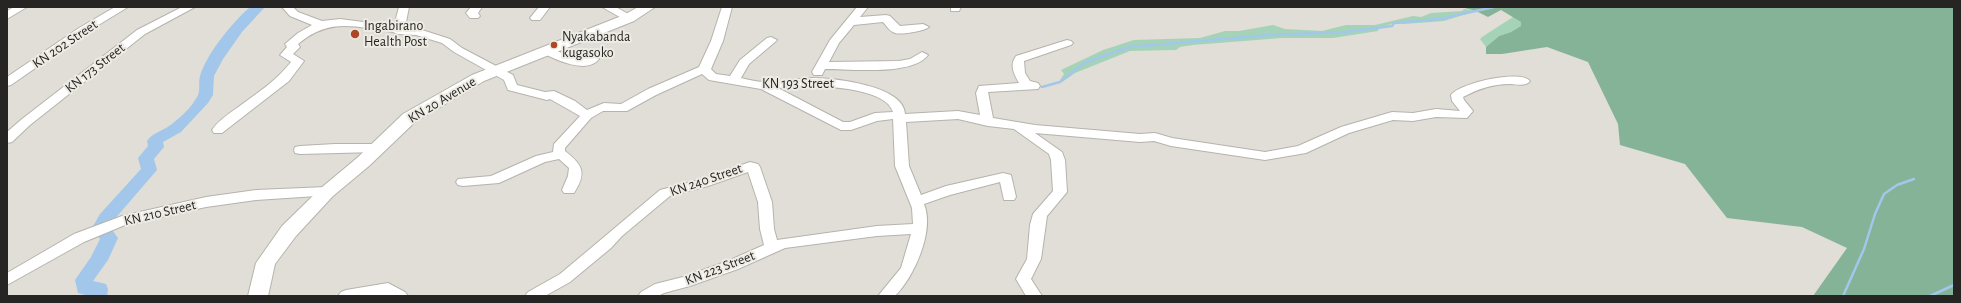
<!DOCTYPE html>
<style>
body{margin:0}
#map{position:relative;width:1961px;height:303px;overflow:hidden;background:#e0ded7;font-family:"Alegreya Sans",sans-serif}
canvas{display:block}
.frame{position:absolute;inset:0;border:8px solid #262523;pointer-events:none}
</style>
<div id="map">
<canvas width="1961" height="303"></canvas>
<div class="frame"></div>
</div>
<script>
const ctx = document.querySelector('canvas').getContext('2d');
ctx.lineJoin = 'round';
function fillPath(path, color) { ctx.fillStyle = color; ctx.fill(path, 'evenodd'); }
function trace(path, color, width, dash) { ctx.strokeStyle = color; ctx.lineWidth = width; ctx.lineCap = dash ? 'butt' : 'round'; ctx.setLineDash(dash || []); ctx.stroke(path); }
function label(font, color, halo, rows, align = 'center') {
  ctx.font = font + ' "Alegreya Sans",sans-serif'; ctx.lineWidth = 4; ctx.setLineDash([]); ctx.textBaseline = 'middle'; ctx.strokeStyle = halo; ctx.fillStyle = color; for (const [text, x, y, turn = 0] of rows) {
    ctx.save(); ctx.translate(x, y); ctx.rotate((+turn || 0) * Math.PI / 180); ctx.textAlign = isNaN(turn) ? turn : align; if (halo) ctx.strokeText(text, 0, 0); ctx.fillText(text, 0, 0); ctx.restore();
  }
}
fillPath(new Path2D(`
 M1464,9l12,2 -32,10 -40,3 -10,-1 -15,5 -1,3 -45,7h-51l-89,7 -13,2 -4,3 -46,1 -55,22 -13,9 -2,-2 4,-6 -3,-4 42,-20 31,-10 66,-2 25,-7h14l34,-6 12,4 37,2 24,-6h29l38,-9 8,1 10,-4 31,-2z
 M1513,17l8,5v4l-10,6 -12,4 -13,11 -6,-8 2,-2z`), '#a5d3b8');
fillPath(new Path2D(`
 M1461,7h493v289h-141l34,-48 -45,-21 -75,-9 -42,-54 -65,-19 -2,-21 -30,-62 -41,-15 -45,7h-16v-7l13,-11 12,-4 10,-6v-4l-20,-12 -13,7 -12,-6z`), '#84b398');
trace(new Path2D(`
 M1042,87l18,-5 26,-20 44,-15 139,-12 76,-3 47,-6 2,-3 45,-4 55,-12
 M1843,296l21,-47 11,-35 9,-20 13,-9 17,-6
 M1930,296l24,-11`), '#a2c7ea', 2.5);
fillPath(new Path2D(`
 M250,7h15l-23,25 -19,27 -9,17 -1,19 -5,8 -27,29 -18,10 1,5 -10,12 3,11 -44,51 -3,6 8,11 -10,22 -15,21 13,3 2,5 -1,7h-18l-11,-3 -3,-13 16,-23 9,-18 -8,-11 8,-14 41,-45 -3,-11 10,-12 -1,-5c6,-9 14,-9 22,-15 10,-7 22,-18 28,-29 4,-6 1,-14 3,-21 7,-23 32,-53 50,-69z`), '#a2c7ea');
const minor = new Path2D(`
 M14,7h13l-20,12v-8z
 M115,7h13l-41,25 -76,53 -4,1v-9l72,-49z
 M182,7h13l-50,27 -115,91 -18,17 -5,1v-11l15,-13 115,-89z
 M282,7h11l5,5 24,9 18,-2 54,7 5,-19h10l-4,20 17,3 28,9 12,9 51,27 4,10 28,7 9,-1 21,10 12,9 17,-7 17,1 27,-15 51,-22 12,-26 11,-34h10l-9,34 -12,28 5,5 14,2 10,-16 27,-22 4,-1 6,3 -2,2 -26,22 -8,14c8,2 17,4 24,4 16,0 31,-3 46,-4 22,0 93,7 94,36l53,-3 22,4 -4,-22 3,-7 40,-3c-5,-9 -10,-18 -3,-27l51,-16 4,1 2,2 -2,2 -47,16 1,12 5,8 8,2 2,3 -2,3 -50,3 5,26 42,7 105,9 15,-1 17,5 93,14 33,-6 43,-19 51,-15 21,1 23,-4 24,2 -8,-10 -1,-6c8,-12 70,-26 79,-14 -4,6 -14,3 -21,3 -16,0 -31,5 -46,13l1,3 9,11 -6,7 -31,-1 -23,4 -20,-1 -44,13 -43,20 -41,7 -94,-14 -17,-5 -14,1 -105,-9 27,19 3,8 2,32 -20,24 -6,43 -10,20 11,17h-16l-10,-17 11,-20 3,-34 3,-11 20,-23 -2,-31 -2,-6 -35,-25 -26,-3 -30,-7 -52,3 3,44 12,29 25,-9 57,-13 8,2 5,22 -2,3h-10l-4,-18 -50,13 -26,9c11,27 -10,73 -29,92h-17l23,-28 10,-34 -34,2 -92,12 -47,21 -48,17 -26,7 -6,3h-20l3,-4 14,-8 28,-7 45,-16 36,-16 -4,-16 -2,-27 -10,-30 -40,14 -38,10 -48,40 -11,12 -41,34 -25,14h-20l3,-4 32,-18 100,-84 39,-10 51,-18 8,2 2,3 12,35 2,27 3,11 100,-14 36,-2 -1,-16 -17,-42 -2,-47 -16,2 -26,9h-10l-80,-41 -52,-9 -7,-6 -46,21 -29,16h-24l-12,7 -26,30v3c18,14 22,22 9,42h-10l-2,-3 6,-14 1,-8 -10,-9 -14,3 -46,21 -36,3 -5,-1 -2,-3 2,-3 33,-3 45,-20 17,-4 1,-8 26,-28 -30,-17 -3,1 -39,-10 -4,-10 -50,-28 -12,-9 -26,-8 -18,-1 -5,-2c-38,-5 -63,-15 -95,12l2,3 -7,7 11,7 -15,20 -67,52h-8l-2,-3c6,-9 16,-16 25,-22 19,-14 39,-27 54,-46l-11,-7 7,-8 -2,-3 13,-11 14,-8 -22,-9zM812,86c20,1 74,3 81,26l-18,1 -25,9h-7l-65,-34z
 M471,7h11l-4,6 2,3 -2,2h-8l-4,-5z
 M539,7h11l-10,13h-8l-2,-2z
 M602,7h14l19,11 -6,3 -4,-1z
 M857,7h11l-8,10 26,-2 4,1 10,10 23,-2 6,3c-4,4 -29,8 -34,6 -6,-2 -8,-7 -12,-11l-29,3 -15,18 -10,19 70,-1 11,-2 12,-7 6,3c-15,21 -78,14 -103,14l-3,6h-8l-2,-3 18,-32z
 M951,7h10l-2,4h-8z
 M545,47c22,5 22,15 48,9l6,3c-12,16 -45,0 -58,-7l-2,-2z
 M335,144h42l5,1 1,3 -1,3 -5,1 -77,2 -5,-1 -1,-3 1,-3 5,-1z
 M327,187l5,2 2,3 -2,3 -76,5 -50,7 -81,18 -41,17 -77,43v-12l67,-39 48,-18 84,-19 50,-7z
 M388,283l17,9 3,4h-70l3,-4 5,-2z`);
const major = new Path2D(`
 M638,7h17l-21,14 -150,60 -69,41 -46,44 -36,30 -37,40 -21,28 -7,32h-20l8,-33 26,-37 39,-38 36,-30 46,-44 69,-39 152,-60z`);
trace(minor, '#b5b3ac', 2);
trace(major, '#b5b3ac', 2);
fillPath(minor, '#fff');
fillPath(major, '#fff');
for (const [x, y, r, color] of [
 [355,34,5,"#af4727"],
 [554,45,4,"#af4727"]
]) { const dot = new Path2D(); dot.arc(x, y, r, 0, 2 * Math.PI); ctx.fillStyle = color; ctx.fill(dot); trace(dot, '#edebe4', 1.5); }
label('14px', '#262523', '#edebe4', [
 ["Ingabirano",364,26],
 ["Health Post",364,42],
 ["Nyakabanda",562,37],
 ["kugasoko",562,53]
], 'left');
label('14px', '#262523', '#edebe4', [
 ["KN 202 Street",65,44,-34],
 ["KN 173 Street",95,68,-38],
 ["KN 193 Street",798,84],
 ["KN 20 Avenue",442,100,-31],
 ["KN 240 Street",706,180,-19],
 ["KN 210 Street",160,213,-13],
 ["KN 223 Street",720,268,-21]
]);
</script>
